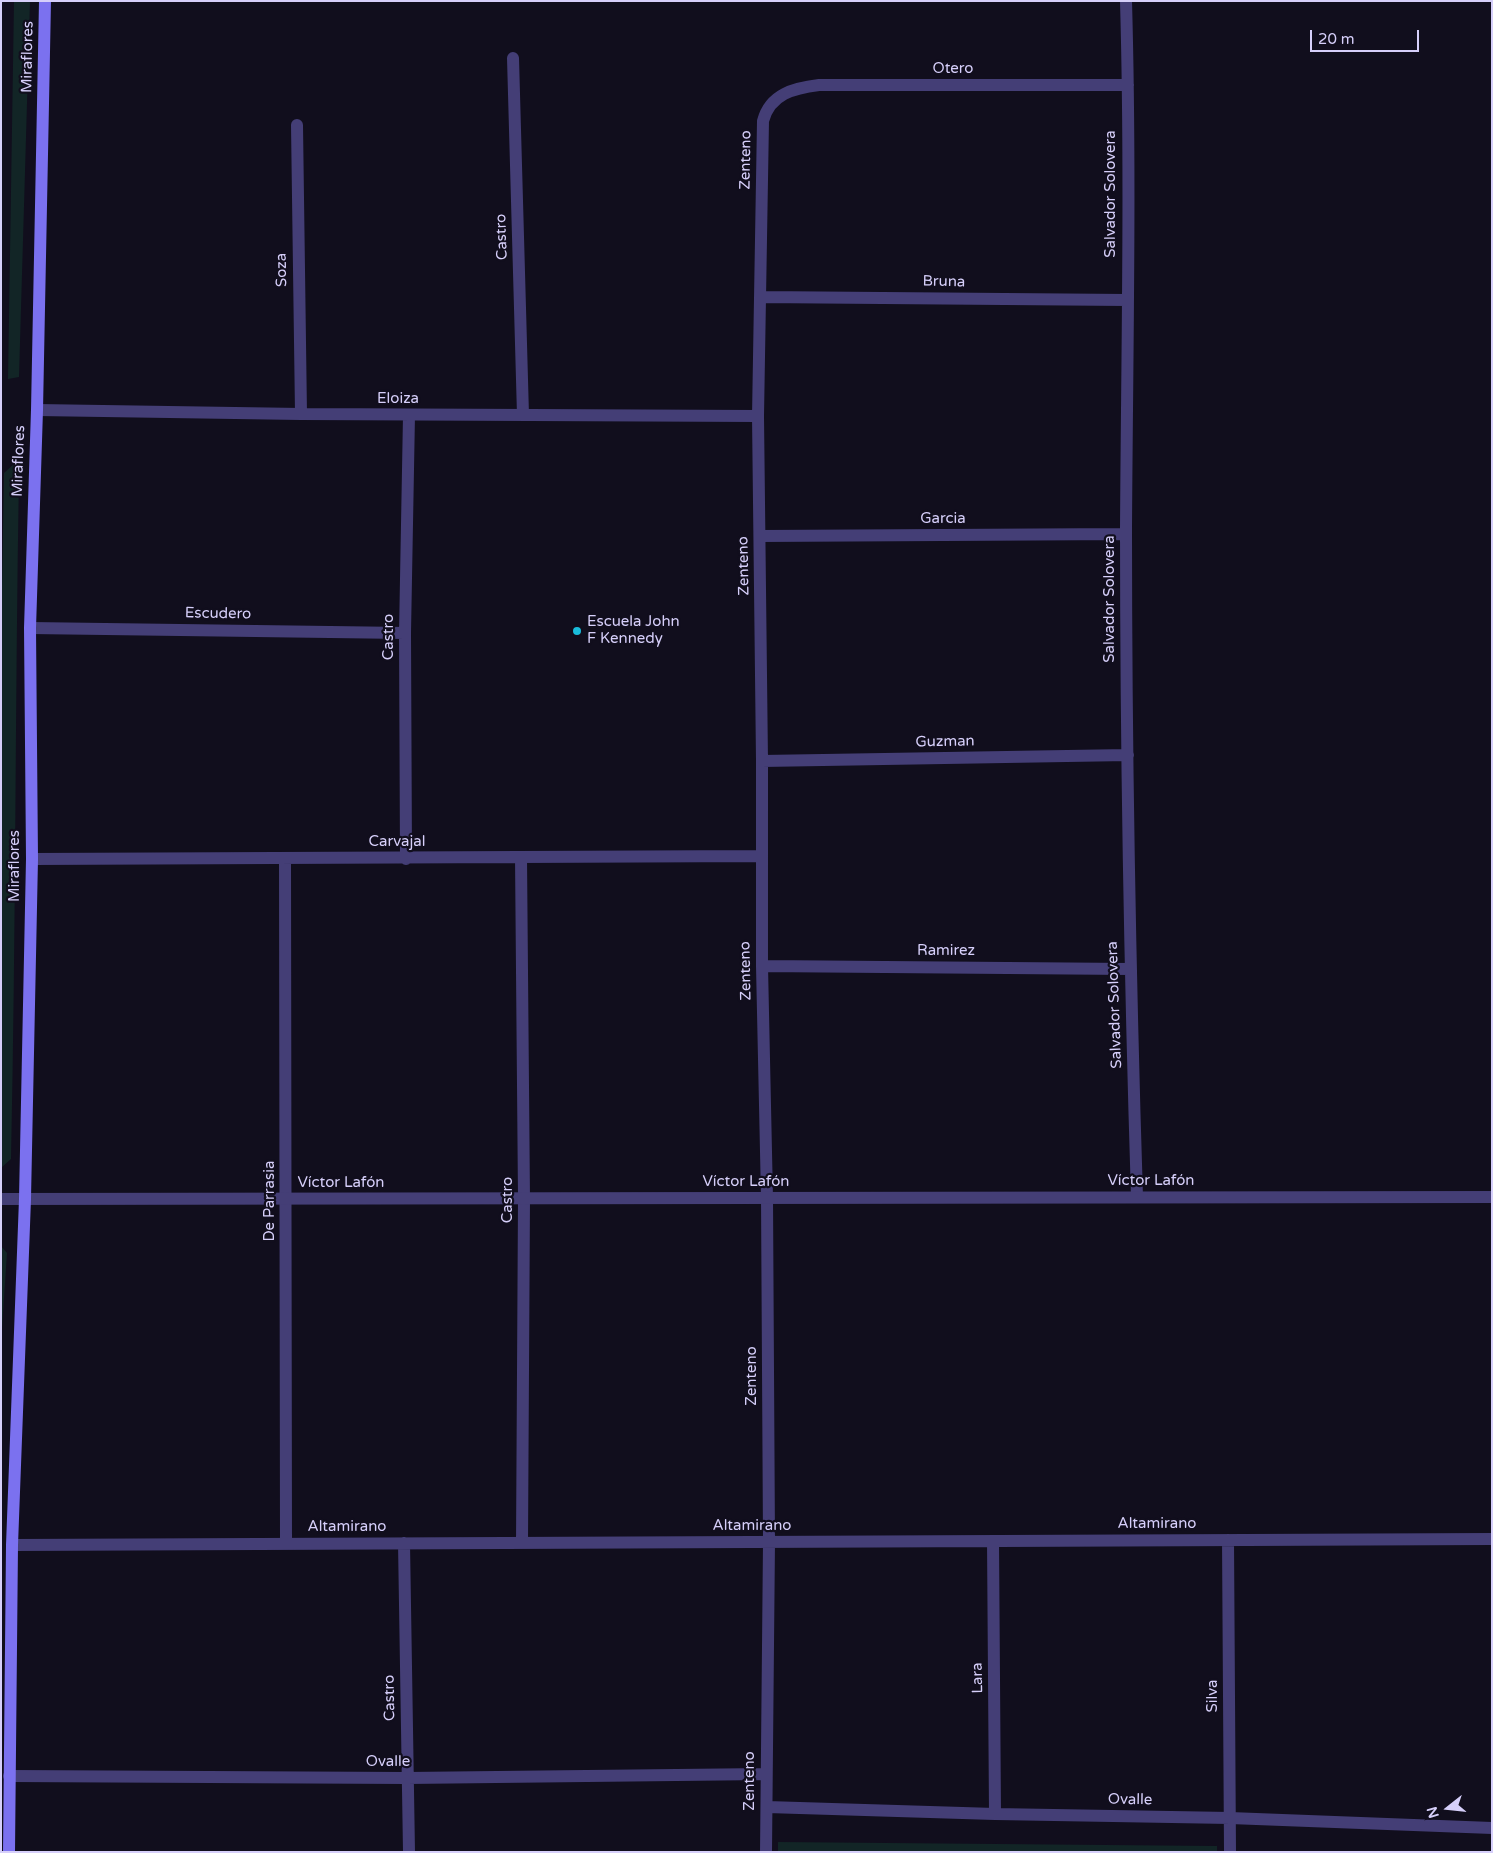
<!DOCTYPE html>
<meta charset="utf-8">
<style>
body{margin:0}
#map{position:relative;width:1493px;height:1853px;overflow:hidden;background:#110e1d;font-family:"Varela Round",sans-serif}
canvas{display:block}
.frame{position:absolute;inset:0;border:2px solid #d6cffa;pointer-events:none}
.north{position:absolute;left:1423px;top:1783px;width:50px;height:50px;-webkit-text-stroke:4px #110e1d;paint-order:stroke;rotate:254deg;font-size:14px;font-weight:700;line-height:20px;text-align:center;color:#d6cffa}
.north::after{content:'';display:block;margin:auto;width:18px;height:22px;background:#d6cffa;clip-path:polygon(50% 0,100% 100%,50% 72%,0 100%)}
.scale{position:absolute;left:1310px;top:30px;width:109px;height:22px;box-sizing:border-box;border:2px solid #d6cffa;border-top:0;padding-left:6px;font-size:15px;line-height:18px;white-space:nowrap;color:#d6cffa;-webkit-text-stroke:4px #110e1d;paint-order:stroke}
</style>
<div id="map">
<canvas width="1493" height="1853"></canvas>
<div class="frame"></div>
<div class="north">N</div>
<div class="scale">20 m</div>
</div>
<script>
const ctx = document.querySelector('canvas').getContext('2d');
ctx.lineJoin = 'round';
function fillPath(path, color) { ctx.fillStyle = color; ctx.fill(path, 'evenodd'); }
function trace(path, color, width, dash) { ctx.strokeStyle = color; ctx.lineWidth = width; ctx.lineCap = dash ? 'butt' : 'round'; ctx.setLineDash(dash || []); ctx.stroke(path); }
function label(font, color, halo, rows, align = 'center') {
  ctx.font = font + ' "Varela Round",sans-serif'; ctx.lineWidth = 4.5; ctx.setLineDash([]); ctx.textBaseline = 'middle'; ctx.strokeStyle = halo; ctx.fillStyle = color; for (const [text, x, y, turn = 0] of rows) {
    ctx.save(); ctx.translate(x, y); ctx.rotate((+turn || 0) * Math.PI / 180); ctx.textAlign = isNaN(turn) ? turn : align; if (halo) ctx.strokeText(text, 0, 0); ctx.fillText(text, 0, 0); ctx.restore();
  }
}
fillPath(new Path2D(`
 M14,1h16l-11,376 -11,2z
 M14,464l5,10c-4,229 -3,457 -8,685l-10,9v-527l3,-168z
 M1,1246l6,7 -6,91z
 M778,1842l439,4v6h-439z`), '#122526');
trace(new Path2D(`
 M1126,1c5,176 1,353 0,529 0,223 4,445 11,667
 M513,58l10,357
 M297,125l4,289
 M760,297l367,3
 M37,410l264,4 457,2
 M760,536l366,-2
 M30,628l375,5
 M762,761l366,-6
 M521,857l3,342 -2,344
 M32,859l730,-3
 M285,859l1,685
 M406,859l-1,-226 4,-218
 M762,966l368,3
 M1228,1540l2,312
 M993,1541l2,273
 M404,1543l5,309
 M12,1545l1480,-6
 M9,1776l398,2 359,-4
 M767,1807l228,7 235,4 262,10
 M766,1852l3,-310 -2,-344 -5,-232v-205l-4,-345 5,-295c7,-27 31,-33 56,-36h309`), '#443e76', 12);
trace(new Path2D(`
 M1,1199l1491,-2`), '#443e76', 12);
trace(new Path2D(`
 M9,1852l3,-307 13,-346 7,-340 -2,-231 7,-218 8,-409`), '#7b71ef', 12);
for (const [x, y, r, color] of [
 [577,631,5,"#19bcdb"]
]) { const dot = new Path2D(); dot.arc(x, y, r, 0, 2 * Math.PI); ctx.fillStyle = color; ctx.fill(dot); trace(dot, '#110e1d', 2); }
label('15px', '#d6cffa', '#110e1d', [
 ["Miraflores",28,57,-89],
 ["Otero",953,69],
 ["Zenteno",746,160,-89],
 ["Salvador Solovera",1111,194,-90],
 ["Castro",502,237,-92],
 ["Soza",282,270,-91],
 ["Bruna",944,282,1],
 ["Eloiza",398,399],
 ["Miraflores",19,461,-88],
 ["Garcia",943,519],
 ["Zenteno",744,566,-91],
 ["Salvador Solovera",1110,599,-90],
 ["Escudero",218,614,1],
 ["Castro",389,637,-90],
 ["Guzman",945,742,-1],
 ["Carvajal",397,842],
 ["Miraflores",15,866,-90],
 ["Ramirez",946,951],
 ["Zenteno",746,971,-91],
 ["Salvador Solovera",1115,1005,-92],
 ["Víctor Lafón",1151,1181],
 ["Víctor Lafón",746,1182],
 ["Víctor Lafón",341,1183],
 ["Castro",508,1200,-90],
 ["De Parrasia",270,1201,-90],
 ["Zenteno",752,1376,-90],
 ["Altamirano",1157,1524],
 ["Altamirano",752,1526],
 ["Altamirano",347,1527],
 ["Lara",978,1678,-91],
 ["Silva",1213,1696,-90],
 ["Castro",390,1698,-91],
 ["Ovalle",388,1762],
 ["Zenteno",750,1781,-90],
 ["Ovalle",1130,1800,1]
]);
label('15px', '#d6cffa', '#110e1d', [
 ["Escuela John",587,622],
 ["F Kennedy",587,639]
], 'left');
</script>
